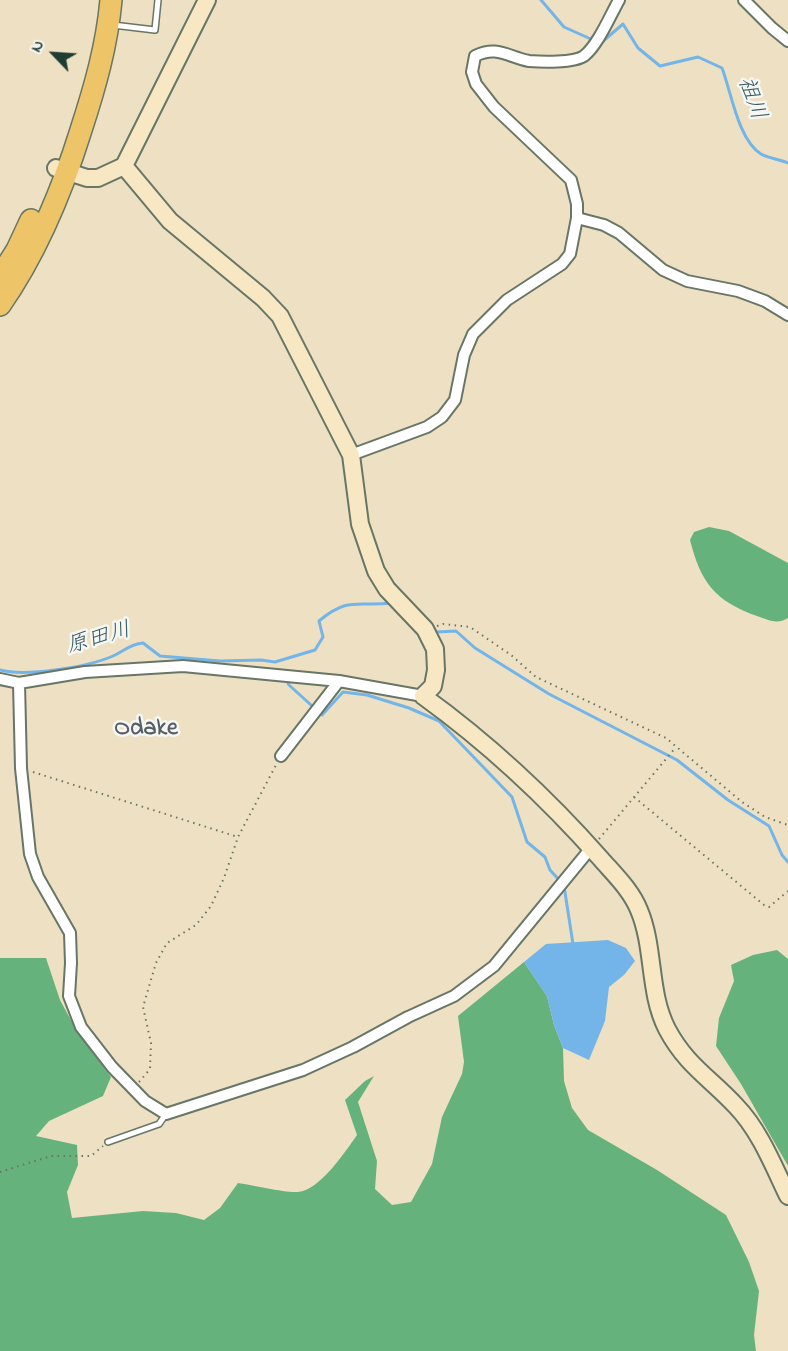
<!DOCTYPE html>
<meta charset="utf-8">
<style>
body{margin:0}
#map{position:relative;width:788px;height:1351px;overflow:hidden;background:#eee0c2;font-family:"Indie Flower",sans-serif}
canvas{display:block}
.north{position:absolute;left:24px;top:24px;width:60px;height:60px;-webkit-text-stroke:4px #f6f6f2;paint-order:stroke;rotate:295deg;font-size:16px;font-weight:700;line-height:24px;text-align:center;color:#1f3d34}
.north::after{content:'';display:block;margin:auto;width:21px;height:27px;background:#1f3d34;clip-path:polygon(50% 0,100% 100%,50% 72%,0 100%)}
</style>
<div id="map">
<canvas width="788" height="1351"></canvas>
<div class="north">N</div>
</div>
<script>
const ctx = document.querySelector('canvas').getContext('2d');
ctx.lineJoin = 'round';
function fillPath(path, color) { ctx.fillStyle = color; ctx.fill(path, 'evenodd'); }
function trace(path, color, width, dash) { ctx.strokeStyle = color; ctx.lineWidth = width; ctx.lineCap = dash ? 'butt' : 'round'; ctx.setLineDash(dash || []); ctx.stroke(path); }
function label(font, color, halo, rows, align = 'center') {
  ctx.font = font + ' "Indie Flower","Klee One",sans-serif'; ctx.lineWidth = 5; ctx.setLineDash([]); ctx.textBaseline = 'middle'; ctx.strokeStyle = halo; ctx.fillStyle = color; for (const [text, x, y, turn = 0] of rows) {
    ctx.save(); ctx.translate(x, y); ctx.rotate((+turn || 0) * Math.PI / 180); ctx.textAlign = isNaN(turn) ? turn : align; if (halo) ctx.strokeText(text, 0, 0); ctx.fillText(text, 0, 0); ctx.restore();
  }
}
fillPath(new Path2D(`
 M709,527l20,4 59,32v55c-11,7 -19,2 -31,-2 -42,-15 -56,-33 -67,-76l4,-8z
 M777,950l11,9v207l-47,-82 -25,-38 3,-28 15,-37 -3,-16 22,-10z
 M0,958h46l14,42 18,33 33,44 -8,19 -54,25 -13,15 41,9 1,20 -11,27 5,26 71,-7 33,2 28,7 16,-12 18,-25c15,2 47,10 60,9 22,-2 47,-40 59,-57l-12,-35 20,-19 9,-5 -16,26 19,59 -2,28 17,16 19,-3 21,-38 10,-47 20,-43 2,-12 -6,-46 66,-54 23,34 7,29 9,23 1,33 8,27 16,22 69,40 69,45 23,47 10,29 -5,44 2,16h-756z`), '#66b27d');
fillPath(new Path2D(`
 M608,940l18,8 9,13 -11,14 -15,12 -4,34 -16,39 -26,-12 -9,-23 -7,-29 -23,-34 22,-18z`), '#73b5e8');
trace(new Path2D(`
 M541,0l23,27 29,13
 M602,42l21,-18 15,24 22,18 38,-9 24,11c9,23 16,72 39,86 9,5 18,5 27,9
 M433,628l3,4 20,-1 19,17 74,46 128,66 51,40 41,26 13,29 6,7
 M0,670c26,7 88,-3 113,-14 11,-5 17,-12 30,-13l17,13 60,5 41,-1 14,2 40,-12 8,-13 -4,-16c30,-25 38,-14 72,-18
 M286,679l3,6 33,30 21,-23 24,3 42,13 30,13 73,76 15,45 18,15 5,13 10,11
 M564,886l9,58`), '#73b5e8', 3);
const lane = new Path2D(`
 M113,25l42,5 3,-30
 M108,1142l51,-18 7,-10`);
const street = new Path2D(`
 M744,0l28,28 16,13
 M577,218l27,7 15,8 44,37 24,11 51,10 27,10 23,14
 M351,455l76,-28 15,-10 13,-17 9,-45 9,-21 34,-34 55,-36 8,-10 7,-36v-14l-6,-24 -77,-73 -18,-23 -4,-12 3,-16c22,-11 33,1 54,5 13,1 45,2 55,-5 14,-11 26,-40 35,-56
 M0,679l19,4 66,-11 98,-6 156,15 84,15
 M19,683l2,85 9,86 8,23 32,56 1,30 -2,33 12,31 31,40 33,34 21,13 137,-44 50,-23 55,-30 46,-21 40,-30 97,-118
 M281,756l58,-75`);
const secondary = new Path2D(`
 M124,166l46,55 93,77 17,18 71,139 9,69 16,47 11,18 38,40 10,20 1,21 -3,16 -10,10c65,47 125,103 178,163 13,15 30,31 38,51 16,38 9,82 28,119 19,36 43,49 69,77 24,25 37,59 52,90
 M56,168l31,10h11l26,-12 83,-166`);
const highway = new Path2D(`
 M0,277l17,-27 14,-30
 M0,305c37,-53 62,-114 81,-175 14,-43 26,-85 30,-130`);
trace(lane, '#677666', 8);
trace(street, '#677666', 14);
trace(secondary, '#677666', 20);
trace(highway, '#677666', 24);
trace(new Path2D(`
 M437,626l6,-2 27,3 41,28 25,22 130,61 76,64 23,15 23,8
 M33,772l205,65
 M634,797l130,108 5,2 19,-16
 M599,839l77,-92
 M139,1082l11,-13 1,-26 -8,-36 13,-44 11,-20 29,-18 15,-19 13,-28 14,-41 38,-72
 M0,1172l51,-16h40l12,-10`), '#677666', 2, [1.5, 4.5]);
trace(lane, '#fff', 5);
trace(street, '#fff', 10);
trace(secondary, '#f8e7c3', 16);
trace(highway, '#eec469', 21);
label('italic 22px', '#345b61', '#f6f6f2', [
 ["祖川",750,99,70],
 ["原田川",99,640,-16]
]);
label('bold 24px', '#555e66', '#f6f6f2', [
 ["Odake",146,730]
]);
</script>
